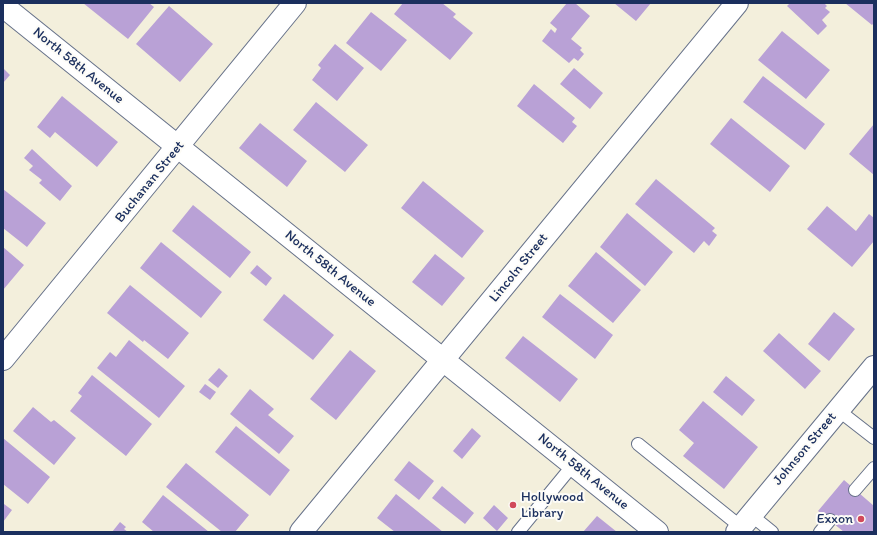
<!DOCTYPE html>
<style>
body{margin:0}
#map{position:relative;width:877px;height:535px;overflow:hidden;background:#f3efdc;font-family:Itim,sans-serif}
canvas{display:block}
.frame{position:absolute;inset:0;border:4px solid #1b2f5e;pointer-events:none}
</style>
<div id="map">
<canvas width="877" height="535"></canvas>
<div class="frame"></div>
</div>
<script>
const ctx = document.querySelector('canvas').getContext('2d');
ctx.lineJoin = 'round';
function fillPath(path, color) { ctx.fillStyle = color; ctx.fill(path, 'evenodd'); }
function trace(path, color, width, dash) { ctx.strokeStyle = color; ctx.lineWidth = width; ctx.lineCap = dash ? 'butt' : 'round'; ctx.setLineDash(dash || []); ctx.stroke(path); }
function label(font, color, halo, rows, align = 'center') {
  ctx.font = font + ' Itim,sans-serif'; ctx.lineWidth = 4; ctx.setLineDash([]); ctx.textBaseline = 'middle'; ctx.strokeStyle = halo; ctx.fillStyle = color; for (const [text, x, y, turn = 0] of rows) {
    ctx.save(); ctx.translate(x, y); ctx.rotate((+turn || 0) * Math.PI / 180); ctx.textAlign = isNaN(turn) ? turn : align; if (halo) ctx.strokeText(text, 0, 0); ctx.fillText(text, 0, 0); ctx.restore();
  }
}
fillPath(new Path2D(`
 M83,3h66l5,4 -26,32z
 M403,3h39l14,11 -3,3 20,16 -23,27 -56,-46z
 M567,3h8l15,13 -19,23 11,9 -2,2 4,4 -6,7 -4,-3 -5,5 -27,-22 9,-12 4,4 2,-4 -7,-6z
 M614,3h37l-15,18z
 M790,3h34l3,3 -2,2 5,4 -8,8 5,6 -9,9 -31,-29z
 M845,3h29v20l-2,2z
 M169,6l44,38 -33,38 -44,-38z
 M371,12l36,28 -26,31 -35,-28z
 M782,31l48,39 -24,29 -48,-39z
 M335,44l29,24 -27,33 -25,-21 9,-12 -3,-3z
 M3,68l7,7 -7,8z
 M574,68l29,25 -13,16 -30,-25z
 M763,76l62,48 -20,26 -62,-48z
 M534,84l41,34 -3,4 5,4 -14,17 -46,-37z
 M62,96l56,46 -21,25 -42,-35 -5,6 -13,-11z
 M316,102l52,43 -23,27 -52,-42z
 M731,118l59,48 -20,26 -60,-48z
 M260,123l47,38 -20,26 -48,-39z
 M874,124v51l-25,-21z
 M32,149l40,37 -12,15 -21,-18 3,-3 -13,-10 4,-4 -9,-8z
 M656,179l59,49 -3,3 5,4 -8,11 -5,-5 -10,12 -59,-49z
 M423,181l61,50 -22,27 -61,-50z
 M3,189l43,34 -19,24 -24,-19z
 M193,205l58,47 -21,26 -58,-47z
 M827,206l29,25 13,-17 5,4v23l-22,26 -45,-38z
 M627,213l46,39 -28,34 -45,-39z
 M161,242l61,50 -21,26 -61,-50z
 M3,247l21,18 -21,25z
 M596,252l45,38 -28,33 -45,-37z
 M435,254l30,24 -23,28 -30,-24z
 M257,265l15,13 -6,8 -16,-13z
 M130,285l59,48 -21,26 -24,-19 -1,2 -36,-29z
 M284,294l50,41 -21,25 -50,-40z
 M560,294l53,41 -18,24 -53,-42z
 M834,312l21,17 -26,32 -21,-17z
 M779,333l42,38 -16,18 -42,-38z
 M523,336l55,43 -18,23 -55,-44z
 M129,340l56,46 -26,32 -62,-50 13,-16 6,5z
 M350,350l26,21 -40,49 -26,-21z
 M219,368l9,8 -10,12 -10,-8z
 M92,375l60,49 -26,32 -56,-45 12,-15 -4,-3z
 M726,376l29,24 -13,16 -29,-24z
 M205,384l11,8 -6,8 -11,-8z
 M250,389l24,20 -6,6 26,21 -15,18 -49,-40z
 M703,401l55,46 -34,42 -41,-33 11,-13 -15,-13z
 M33,407l18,15 3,-2 22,18 -22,27 -41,-34z
 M236,426l54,44 -20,26 -55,-44z
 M472,428l9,8 -19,23 -9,-8z
 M3,438l47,39 -22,27 -25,-20z
 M409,461l25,20 -15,19 -25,-20z
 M186,463l63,52 -14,17h-13l-56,-45z
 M844,480l30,26v26h-30l-26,-21z
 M442,486l32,27 -9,11 -33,-26z
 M396,494l47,38h-48l-18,-14z
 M163,495l46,37h-55l-12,-10z
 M4,504l8,6 -9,12v-16z
 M494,505l14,13 -11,13 -14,-13z
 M597,516l20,16h-34z
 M120,522l6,5 -2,2 4,3h-16z`), '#b9a1d6');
const service = new Path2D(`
 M838,410l36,28
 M638,444l103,83
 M855,490l19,-22
 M751,515l21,17
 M518,532l55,-67
 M820,532l10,-12`);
const minor = new Path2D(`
 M3,6l654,526
 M3,359l292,-356
 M301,532l436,-529`);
const tertiary = new Path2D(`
 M737,532l137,-165`);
trace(service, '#67728a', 14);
trace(minor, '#67728a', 24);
trace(tertiary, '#67728a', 24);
trace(service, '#fff', 12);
trace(minor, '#fff', 22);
trace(tertiary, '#fff', 22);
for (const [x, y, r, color] of [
 [513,505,4,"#d1495b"],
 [861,519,4,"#d1495b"]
]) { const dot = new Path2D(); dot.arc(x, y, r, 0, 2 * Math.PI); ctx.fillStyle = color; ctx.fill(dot); trace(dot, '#fdfcf7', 1.5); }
label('14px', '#1b2f5e', '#fdfcf7', [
 ["North 58th Avenue",78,66,39],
 ["Buchanan Street",150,182,-51],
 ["Lincoln Street",519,268,-51],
 ["North 58th Avenue",330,269,39],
 ["Johnson Street",805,449,-50],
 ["North 58th Avenue",583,472,39]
]);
label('14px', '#1b2f5e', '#fdfcf7', [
 ["Hollywood",521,497],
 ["Library",521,513],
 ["Exxon",853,519,"right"]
], 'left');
</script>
